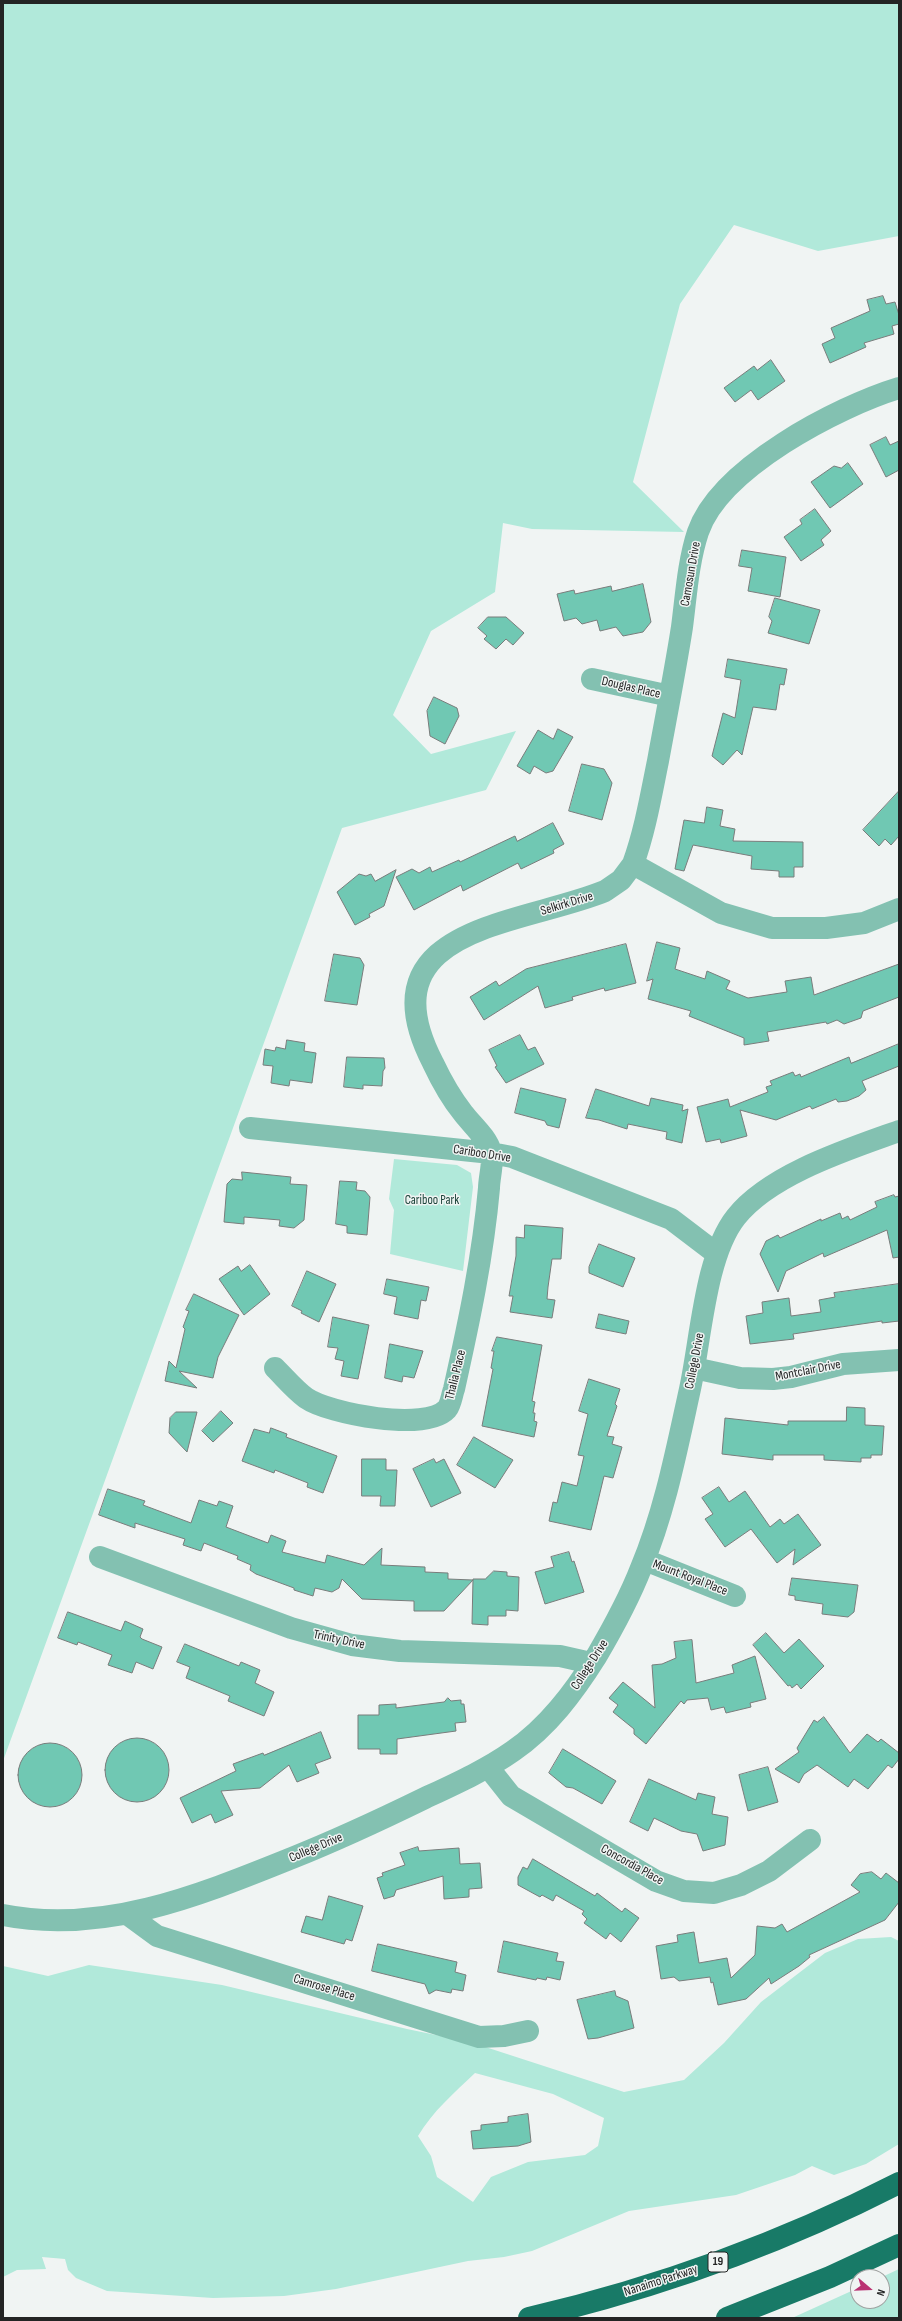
<!DOCTYPE html>
<style>
body{margin:0}
#map{position:relative;width:902px;height:2321px;overflow:hidden;background:#f0f4f3;font-family:"Sofia Sans Condensed",sans-serif}
canvas{display:block}
.frame{position:absolute;inset:0;border:4px solid #232424;pointer-events:none}
.north{position:absolute;left:850px;top:2269px;width:40px;height:40px;box-sizing:border-box;background:#f0f4f3;border:1px solid #9ea1a0;border-radius:50%;rotate:109deg;font-size:11px;font-weight:700;line-height:16px;text-align:center;color:#232424}
.north::after{content:'';display:block;margin:auto;width:14px;height:18px;background:#ba3273;clip-path:polygon(50% 0,100% 100%,50% 72%,0 100%)}
</style>
<div id="map">
<canvas width="902" height="2321"></canvas>
<div class="frame"></div>
<div class="north">N</div>
</div>
<script>
const ctx = document.querySelector('canvas').getContext('2d');
ctx.lineJoin = 'round';
function fillPath(path, color) { ctx.fillStyle = color; ctx.fill(path, 'evenodd'); }
function trace(path, color, width, dash) { ctx.strokeStyle = color; ctx.lineWidth = width; ctx.lineCap = dash ? 'butt' : 'round'; ctx.setLineDash(dash || []); ctx.stroke(path); }
function label(font, color, halo, rows, align = 'center') {
  ctx.font = font + ' "Sofia Sans Condensed",sans-serif'; ctx.lineWidth = 3; ctx.setLineDash([]); ctx.textBaseline = 'middle'; ctx.strokeStyle = halo; ctx.fillStyle = color; for (const [text, x, y, turn = 0] of rows) {
    ctx.save(); ctx.translate(x, y); ctx.rotate((+turn || 0) * Math.PI / 180); ctx.textAlign = isNaN(turn) ? turn : align; if (halo) ctx.strokeText(text, 0, 0); ctx.fillText(text, 0, 0); ctx.restore();
  }
}
fillPath(new Path2D(`
 M3,3h896v233l-81,15 -84,-26 -54,79 -47,178 51,50 -152,-3 -29,-6 -8,69 -64,39 -38,84 38,39 85,-23 -30,59 -144,38 -339,933z
 M394,1159l63,6 14,8 2,14 -10,84 -73,-17 4,-44 -5,-11z
 M891,1937l8,4v203l-33,20 -32,11 -22,-9 -17,9 -59,20 -107,16 -97,40 -28,6 -36,4 -132,28 -52,7 -71,2 -106,-7 -31,-13 -8,-8 -3,-11 -23,-2 4,12 -29,1 -14,7v-311l45,10 41,-11 133,20 185,44 63,13 154,50 60,-12 40,-37 37,-41 64,-49 33,-14zM475,2073l78,21 51,24 -6,28 -13,9 -57,7 -37,15 -18,25 -36,-25 -6,-21 -13,-20c15,-25 36,-43 57,-63z
 M899,2269v49h-107l66,-30v13h24v-24z`), '#b1e9da');
const building = new Path2D(`
 M883,296l3,8 9,-2 4,13v9l-7,2 2,8 -30,9 2,4 -36,16 -8,-19 13,-6 -4,-10 39,-17 -3,-11z
 M771,360l14,21 -27,19 -7,-10 -16,12 -11,-14 30,-22 3,4z
 M886,437l4,8 9,-4v29l-13,7 -16,-32z
 M848,463l15,21 -33,24 -19,-26 23,-16 7,2z
 M815,509l16,22 -10,9 3,5 -23,16 -17,-24 18,-13 -2,-4z
 M742,550l44,7 -6,40 -32,-6 4,-23 -13,-2z
 M643,584l8,38 -8,10 -20,4 -7,-9 -16,4 -3,-11 -15,4 -6,-6 -12,3 -7,-27 17,-4 1,4 36,-8 1,5z
 M775,598l45,12 -11,34 -41,-11 4,-12 -3,-4z
 M488,617h18l18,16 -11,12 -7,-6 -10,10 -12,-10 3,-3 -9,-8z
 M728,659l59,10 -3,16 -4,-1 -4,26 -23,-3 -11,48 -5,-5 -14,15 -11,-9 11,-43 12,5 6,-38 -16,-3z
 M434,697l23,11 2,8 -14,28 -15,-8 -3,-25z
 M558,729l15,8 -20,34 -7,2 -12,-7 -4,8 -13,-8 21,-36 15,9z
 M582,764l22,5 8,14 -10,37 -33,-9z
 M899,791v45l-8,9 -6,-6 -6,7 -16,-16z
 M707,807l16,3 -3,16 15,3 -2,12 70,1v25h-9v10h-15v-6l-28,-2 1,-13 -59,-11 -9,26 -9,-2 9,-49 20,3z
 M553,823l11,21 -11,6 1,3 -33,16 -3,-6 -55,28 -2,-6 -47,25 -18,-33 16,-8 7,4 11,-6 2,5 27,-12 1,2 55,-26 2,5z
 M396,870l-12,36 -15,8 1,3 -15,8 -18,-33 22,-18 7,2 5,-2 4,7z
 M657,942l23,6 -5,21 30,10 2,-8 23,10 -4,8 22,9 39,-6 -2,-11 26,-4 3,18 85,-31v33l-36,14 -2,7 -17,6 -7,-4 -10,4 -1,-2 -59,10 2,9 -25,4v-7l-55,-22 2,-5 -43,-12 5,-20 -6,2z
 M626,944l10,39 -31,8 -1,-3 -32,9 1,3 -28,8 -7,-22 -54,34 -14,-23 26,-16 3,5 27,-17z
 M334,954l26,4 4,7 -7,40 -32,-4z
 M520,1035l8,15 7,-3 9,17 -38,19 -11,-16 2,-1 -8,-16z
 M287,1040l18,3 -1,8 12,2 -4,30 -22,-3 -1,6 -18,-3 2,-17 -10,-1 2,-16 10,2 1,-4 9,2z
 M899,1044v22l-37,15 4,9 -7,6 -12,5 -9,1 -2,-3 -24,10 -2,-3 -34,14 -36,-10 7,26 -26,7 -1,-4 -14,3 -9,-35 31,-8 2,8 38,-15 -2,-5 6,-2 -2,-4 23,-9 2,4 5,-2 1,3 48,-20 2,6z
 M347,1057l37,1 1,10 -2,3 -1,15 -19,-1v4l-19,-2z
 M521,1088l45,11 -7,29 -12,-3 -2,-4 -30,-8z
 M596,1089l53,17 2,-8 32,7 -1,6 6,-2 -6,34 -16,-4 1,-7 -39,-8 -1,5 -28,-9 -13,-2z
 M242,1172l49,5 -1,7 17,1 -3,35 -10,8 -15,-2 1,-6 -36,-3v7l-20,-2 3,-38 5,-5 10,1z
 M340,1181l17,1 -1,8 9,1 5,6 -3,38 -20,-2v-7l-11,-2z
 M894,1195l1,2 4,-1v61l-6,1 -6,-28 -63,27 -1,-4 -37,18 -8,21 -18,-38 6,-13 12,-6 2,3 41,-19v2l19,-8 2,6 6,-3 2,4 27,-13 -2,-5z
 M525,1225l38,3 -2,31h-9l-4,28 -1,12 8,1 -3,18 -42,-6 3,-16h-4l7,-40v-19l8,1z
 M599,1244l36,14 -12,29 -34,-14v-6z
 M250,1265l20,29 -26,21 -25,-36 19,-13 3,5z
 M307,1271l29,13 -17,38 -18,-9 1,-2 -10,-5z
 M387,1279l42,8 -3,14 -5,-1 -3,19 -24,-5 3,-17 -13,-3z
 M899,1284v37l-17,2v-2l-89,13 1,5 -44,5 -4,-28 17,-3 -1,-11 27,-4 2,18 30,-4 -2,-12 16,-3 -1,-4z
 M194,1294l45,21 -21,42 -5,21 -34,-7 18,17 -32,-7 4,-20 7,7 9,-39 -2,-2 6,-16 -3,-1z
 M599,1314l30,7 -3,13 -30,-6z
 M333,1317l36,8 -11,54 -17,-3 3,-15 -9,-2 3,-11 -10,-1z
 M497,1337l45,8 -10,56 3,1 -2,11h2l-1,8 3,1 -3,15 -52,-11 11,-57 -2,-1 3,-17h-2z
 M390,1344l33,7 -9,27 -11,-2 -1,6 -17,-4z
 M589,1379l31,10 -5,15 2,2 -10,30 7,1 -2,7 10,3 -9,31 -9,-2 -13,54 -42,-9 4,-19 4,1 5,-21 15,4 7,-30 -6,-1 10,-41 -9,-3z
 M847,1407l18,1v17l19,1 -2,29h-11v3h-10v4l-37,-2v-5h-51v5l-51,-6 3,-36 63,7v-4h58z
 M221,1411l12,12 -20,19 -11,-11z
 M176,1412h21l-10,40 -18,-19 1,-15z
 M271,1428l16,6 -1,3 51,19 -14,37 -16,-6 1,-4 -33,-13 -1,3 -32,-12 12,-32 15,4z
 M474,1437l39,23 -18,28 -38,-23z
 M362,1459h24v11h11l-2,36h-15l1,-10h-19z
 M434,1459l2,4 8,-4 17,34 -30,14 -18,-38z
 M719,1487l10,15 16,-11 25,36 10,-8 4,5 14,-10 23,31 -28,20 2,-16 -18,14 -26,-34 -26,18 -20,-28 8,-5 -11,-16z
 M108,1489l37,12 -2,4 48,18 8,-23 18,6 2,-5 14,5 -7,21 42,16 3,-8 15,6 -4,11 43,11 2,-8 37,10 18,-17 -1,17 44,2v5l23,1v6l25,1 -29,31h-30v-10l-52,-2 -20,-20 -3,9 -7,4 -17,-4 -2,8 -19,-6v-2l-38,-14 -6,-4 1,-5 -14,-6 1,-3 -34,-13 -3,8 -18,-6 2,-6 -50,-16v5l-36,-13z
 M569,1552l3,10 2,-1 10,31 -39,12 -10,-32 19,-5 -3,-10z
 M494,1571l13,1v4l12,1 -1,34 -12,-1v6h-18v9l-16,-1 1,-45h12z
 M792,1578l66,7 -4,27 -6,5 -26,-3 1,-10 -28,-4v-4l-6,-1z
 M68,1612l53,19 4,-10 18,8 -3,8 2,2 20,8 -9,22 -17,-7 -4,11 -24,-8 4,-10 -34,-13 -1,3 -19,-7z
 M766,1633l18,20 15,-14 25,27 -23,23 -4,-5 -5,4 -2,-3 -2,1 -35,-41z
 M692,1640l4,43 38,-10 -2,-8 23,-9 11,43 -16,4 1,4 -25,6 -2,-6 -13,3 -3,-12 -21,2 -3,4 -3,-3 -35,43 -12,-10v-5l-21,-17 5,-7 -9,-7 14,-16 32,26 -3,-43 10,-1 14,-6 -2,-16z
 M185,1644l54,22 2,-4 19,8 -5,13 19,9 -10,24 -36,-15 2,-5 -44,-18 4,-11 -13,-5z
 M448,1698l3,3 10,-1v4h3l2,18 -11,1 1,8 -59,8v15h-17v-5h-22v-34h21v-10l17,-1v4l48,-6z
 M824,1717l26,36 17,-19 11,8 3,-3 18,14v6l-7,9 -4,-3 -20,24 -14,-10 -6,8 -31,-22 -13,9 -5,9 -24,-14 24,-17 -2,-4 17,-28 3,2z
 M321,1732l10,26 -16,6 4,9 -22,9 -8,-17 -29,23 -39,3 12,24 -18,8 -4,-9 -19,9 -12,-25 56,-27 -3,-7 30,-11 1,2z
 M105 1770a32 32 0 1 1 64 0a32 32 0 1 1-64 0Z
 M18 1775a32 32 0 1 1 64 0a32 32 0 1 1-64 0Z
 M563,1749l53,32 -14,23 -29,-16 -7,-1 -17,-14z
 M768,1767l10,35 -30,9 -9,-36z
 M649,1779l47,21 2,-7 17,4 -3,17 16,3 -3,28 -22,6 -6,-17 -16,-3 -27,-13 -6,13 -18,-9z
 M418,1847l1,4 40,-3 1,16 20,-1 2,25 -13,1v8l-25,2 -1,-23 -47,14 -2,6 -10,3 -7,-21 6,-2 -1,-3 23,-8 -5,-12z
 M533,1859l62,37 2,-3 25,19 3,-4 14,10 -18,24 -11,-9 -4,6 -22,-16 3,-4 -5,-5 2,-3 -28,-16 -3,6 -11,-6 -2,2 -22,-12v-8l5,-10 4,2z
 M872,1872l9,7 5,-6 13,10v19l-14,18 -76,35 1,2 -11,9 -28,18 -2,-6 -23,21 -28,6 -5,-23 -2,1 -1,-6 -31,4 -5,-4 -13,2 -5,-33 22,-4 -1,-7 17,-3 5,31 28,-5 4,20 24,-23 2,-29 18,2 7,-4 5,8 73,-40 -9,-7 9,-11z
 M329,1896l34,10 -11,35 -6,-2 -2,5 -43,-12 5,-16 16,4z
 M504,1941l54,12 -2,8 8,1 -4,18 -13,-3 -1,3 -9,-2 -1,2 -38,-8z
 M378,1944l79,18 -2,10 11,3 -3,16 -11,-2 -1,4 -15,-3 -7,4 -4,-10 -53,-13z
 M615,1991l1,5 12,5 6,27 -36,10 -10,1 -11,-39z
 M528,2114l3,28 -13,4 -45,3 -2,-18 10,-1v-5l27,-3v-5z`);
fillPath(building, '#70c8b3');
trace(building, '#797c7b', 1);
trace(new Path2D(`
 M592,679l78,17
 M633,864c12,-33 18,-69 25,-103 8,-44 17,-89 24,-134 4,-30 6,-65 16,-95 22,-64 139,-125 201,-144
 M250,1128l241,25 21,4 159,62 46,35
 M275,1368c10,10 20,22 31,30 23,16 120,34 141,11 4,-5 5,-15 7,-20 15,-67 29,-133 35,-201 0,-10 5,-27 2,-36 -4,-15 -19,-27 -28,-39 -12,-15 -22,-33 -30,-50 -71,-137 90,-138 172,-172l16,-11 12,-16 88,49 51,15h54l38,-5 35,-14
 M694,1368l46,10 33,1 18,-2 52,-13 56,-4
 M100,1557l191,71 61,17 48,6 160,5 31,7
 M645,1560l90,36
 M488,1767l23,29 145,85 28,10 30,2 27,-8 28,-14 41,-31
 M127,1914l30,22 322,101 25,-1 24,-5
 M3,1915c100,20 197,-20 289,-57 45,-18 90,-39 133,-60 30,-14 61,-28 88,-47 35,-24 61,-59 83,-94 17,-29 33,-58 45,-89 24,-57 36,-120 49,-179 11,-50 15,-133 46,-172 34,-43 113,-68 163,-86`), '#83c1b1', 22);
trace(new Path2D(`
 M529,2318c128,-30 253,-75 370,-135
 M727,2318l103,-41 69,-32`), '#187a67', 22);
for (const [x, y, w] of [
 [718,2262,20]
]) { const box = new Path2D(); box.roundRect(x - w / 2, y - 10, w, 20, 3); ctx.fillStyle = '#f0f4f3'; ctx.fill(box); trace(box, '#232424', 1); }
label('bold 12px', '#232424', null, [
 ["19",718,2262]
]);
label('13px', '#232424', '#f0f4f3', [
 ["Camosun Drive",691,574,-80],
 ["Douglas Place",631,688,13],
 ["Selkirk Drive",567,904,-17],
 ["Cariboo Drive",482,1154,9],
 ["College Drive",695,1361,-79],
 ["Montclair Drive",808,1371,-11],
 ["Thalia Place",456,1375,-76],
 ["Mount Royal Place",690,1578,21],
 ["Trinity Drive",339,1640,12],
 ["College Drive",590,1665,-57],
 ["College Drive",316,1848,-23],
 ["Concordia Place",632,1865,29],
 ["Camrose Place",324,1988,17],
 ["Nanaimo Parkway",661,2281,-18]
]);
label('13px', '#1a4339', '#f0f4f3', [
 ["Cariboo Park",432,1201]
]);
</script>
